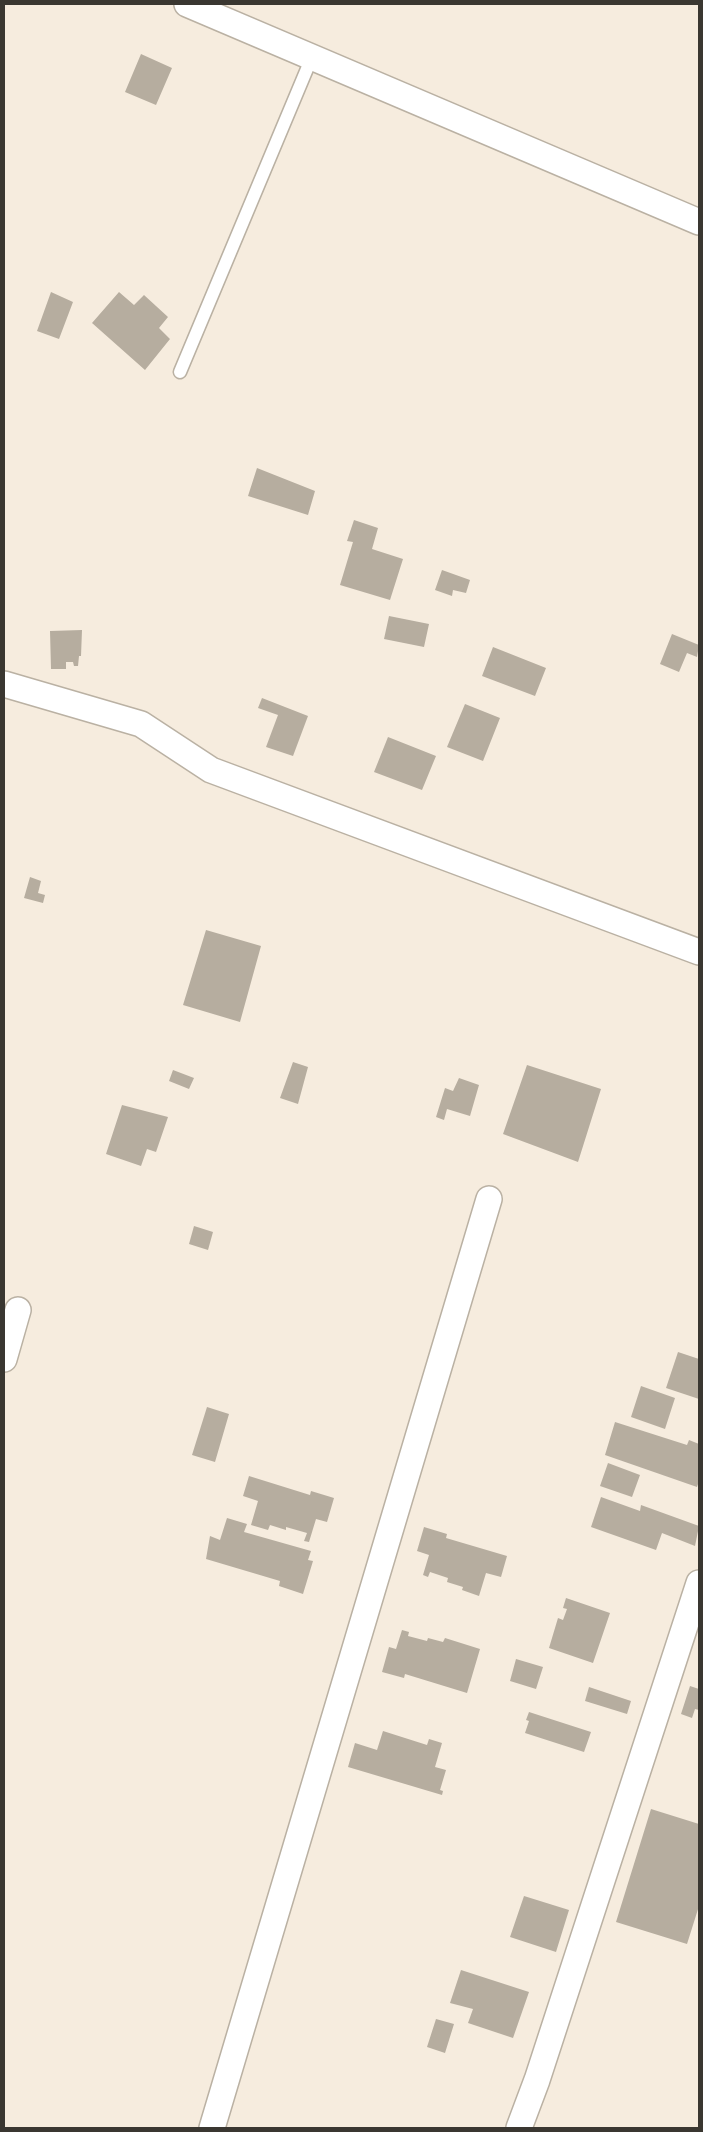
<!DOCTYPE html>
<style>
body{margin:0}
#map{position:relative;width:703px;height:2132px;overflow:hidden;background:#f6ecde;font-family:Helvetica,sans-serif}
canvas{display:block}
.frame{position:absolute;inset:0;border:5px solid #3a3731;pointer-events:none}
</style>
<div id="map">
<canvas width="703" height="2132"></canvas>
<div class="frame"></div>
</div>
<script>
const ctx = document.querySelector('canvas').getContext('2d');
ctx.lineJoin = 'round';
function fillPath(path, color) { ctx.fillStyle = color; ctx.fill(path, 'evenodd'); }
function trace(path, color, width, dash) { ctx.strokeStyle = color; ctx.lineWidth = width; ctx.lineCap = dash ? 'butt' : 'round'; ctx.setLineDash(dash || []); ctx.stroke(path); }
fillPath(new Path2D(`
 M141,54l31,14 -16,37 -31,-13z
 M51,292l22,10 -14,37 -22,-8z
 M119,292l15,13 10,-10 24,22 -9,11 11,11 -25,31 -53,-47z
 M257,468l58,23 -7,24 -60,-19z
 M354,520l24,8 -6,21 31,10 -13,41 -50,-15 13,-43 -6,-1z
 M442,570l28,10 -4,13 -13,-3 -1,6 -17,-6z
 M389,616l40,8 -5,23 -40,-8z
 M82,630l-1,26h-2l-1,10h-4l-1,-4h-7v7h-15l-1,-38z
 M672,634l27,11 -2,12 -10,-4 -8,19 -19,-8z
 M493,647l53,21 -11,28 -53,-20z
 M262,698l46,18 -15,40 -27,-9 12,-32 -20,-7z
 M465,704l35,14 -17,43 -36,-14z
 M388,737l48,19 -14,34 -48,-18z
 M30,877l11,4 -3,12 7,2 -2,8 -19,-5z
 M206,930l55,16 -21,76 -57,-17z
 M293,1062l15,5 -10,37 -18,-6z
 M527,1065l74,24 -23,73 -75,-28z
 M173,1070l21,8 -5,11 -20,-8z
 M459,1078l20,7 -9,31 -23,-7 -3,11 -8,-3 9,-29 8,3z
 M122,1105l46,12 -12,35 -9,-3 -6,17 -35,-12z
 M194,1226l19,6 -5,18 -19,-6z
 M678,1352l21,7v40l-33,-11z
 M641,1386l34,12 -10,31 -34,-12z
 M207,1407l22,7 -14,48 -23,-7z
 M615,1422l72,23 2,-5 10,4v37l-2,6 -92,-32z
 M608,1463l32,12 -8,22 -32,-11z
 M249,1476l61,19 1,-4 23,7 -7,24 -11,-3 -7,23 -5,-1 3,-8 -21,-6v3l-16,-5 -2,5 -17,-5 7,-24 -15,-5z
 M601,1497l39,14 1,-6 58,21 -4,20 -33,-13 -6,17 -65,-23z
 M227,1518l20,6 -3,8 67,19 -3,9 5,1 -10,33 -24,-8 1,-5 -74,-22 4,-23 10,4z
 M424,1527l23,7 -1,4 61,18 -6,21 -15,-4 -7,23 -17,-6 1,-3 -16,-5 1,-4 -18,-6 -2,5 -5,-2 6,-20 -12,-4z
 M566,1598l44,15 -17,50 -44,-15 9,-30 5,2 4,-11 -4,-1z
 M402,1630l7,2 -1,4 19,5 1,-3 15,4 2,-4 35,11 -13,44 -62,-19 -1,4 -22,-6 7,-25 7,2z
 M516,1659l27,8 -7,22 -26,-8z
 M690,1686l9,3v21l-4,-1 -3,9 -11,-4z
 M589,1687l42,14 -4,13 -42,-13z
 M529,1712l62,20 -7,20 -59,-19 4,-12 -3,-1z
 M383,1731l44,14 2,-6 13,4 -7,24 11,3 -6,20 3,1 -1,4 -94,-28 7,-24 22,7z
 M651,1809l48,15v82l-12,38 -71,-22z
 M524,1896l45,14 -13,42 -46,-15z
 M461,1970l68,22 -16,46 -45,-15 5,-14 -23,-6z
 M436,2019l18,5 -9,29 -18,-6z`), '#b6ad9f');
const lane = new Path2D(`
 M180,372l132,-315`);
const street = new Path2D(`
 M187,4l512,218
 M4,684l137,40 70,46 488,182
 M4,1359l14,-49
 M212,2128l277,-929
 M519,2128l18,-48 162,-497`);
trace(lane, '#bab1a3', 15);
trace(street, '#bab1a3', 28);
trace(lane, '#fff', 12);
trace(street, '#fff', 25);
</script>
